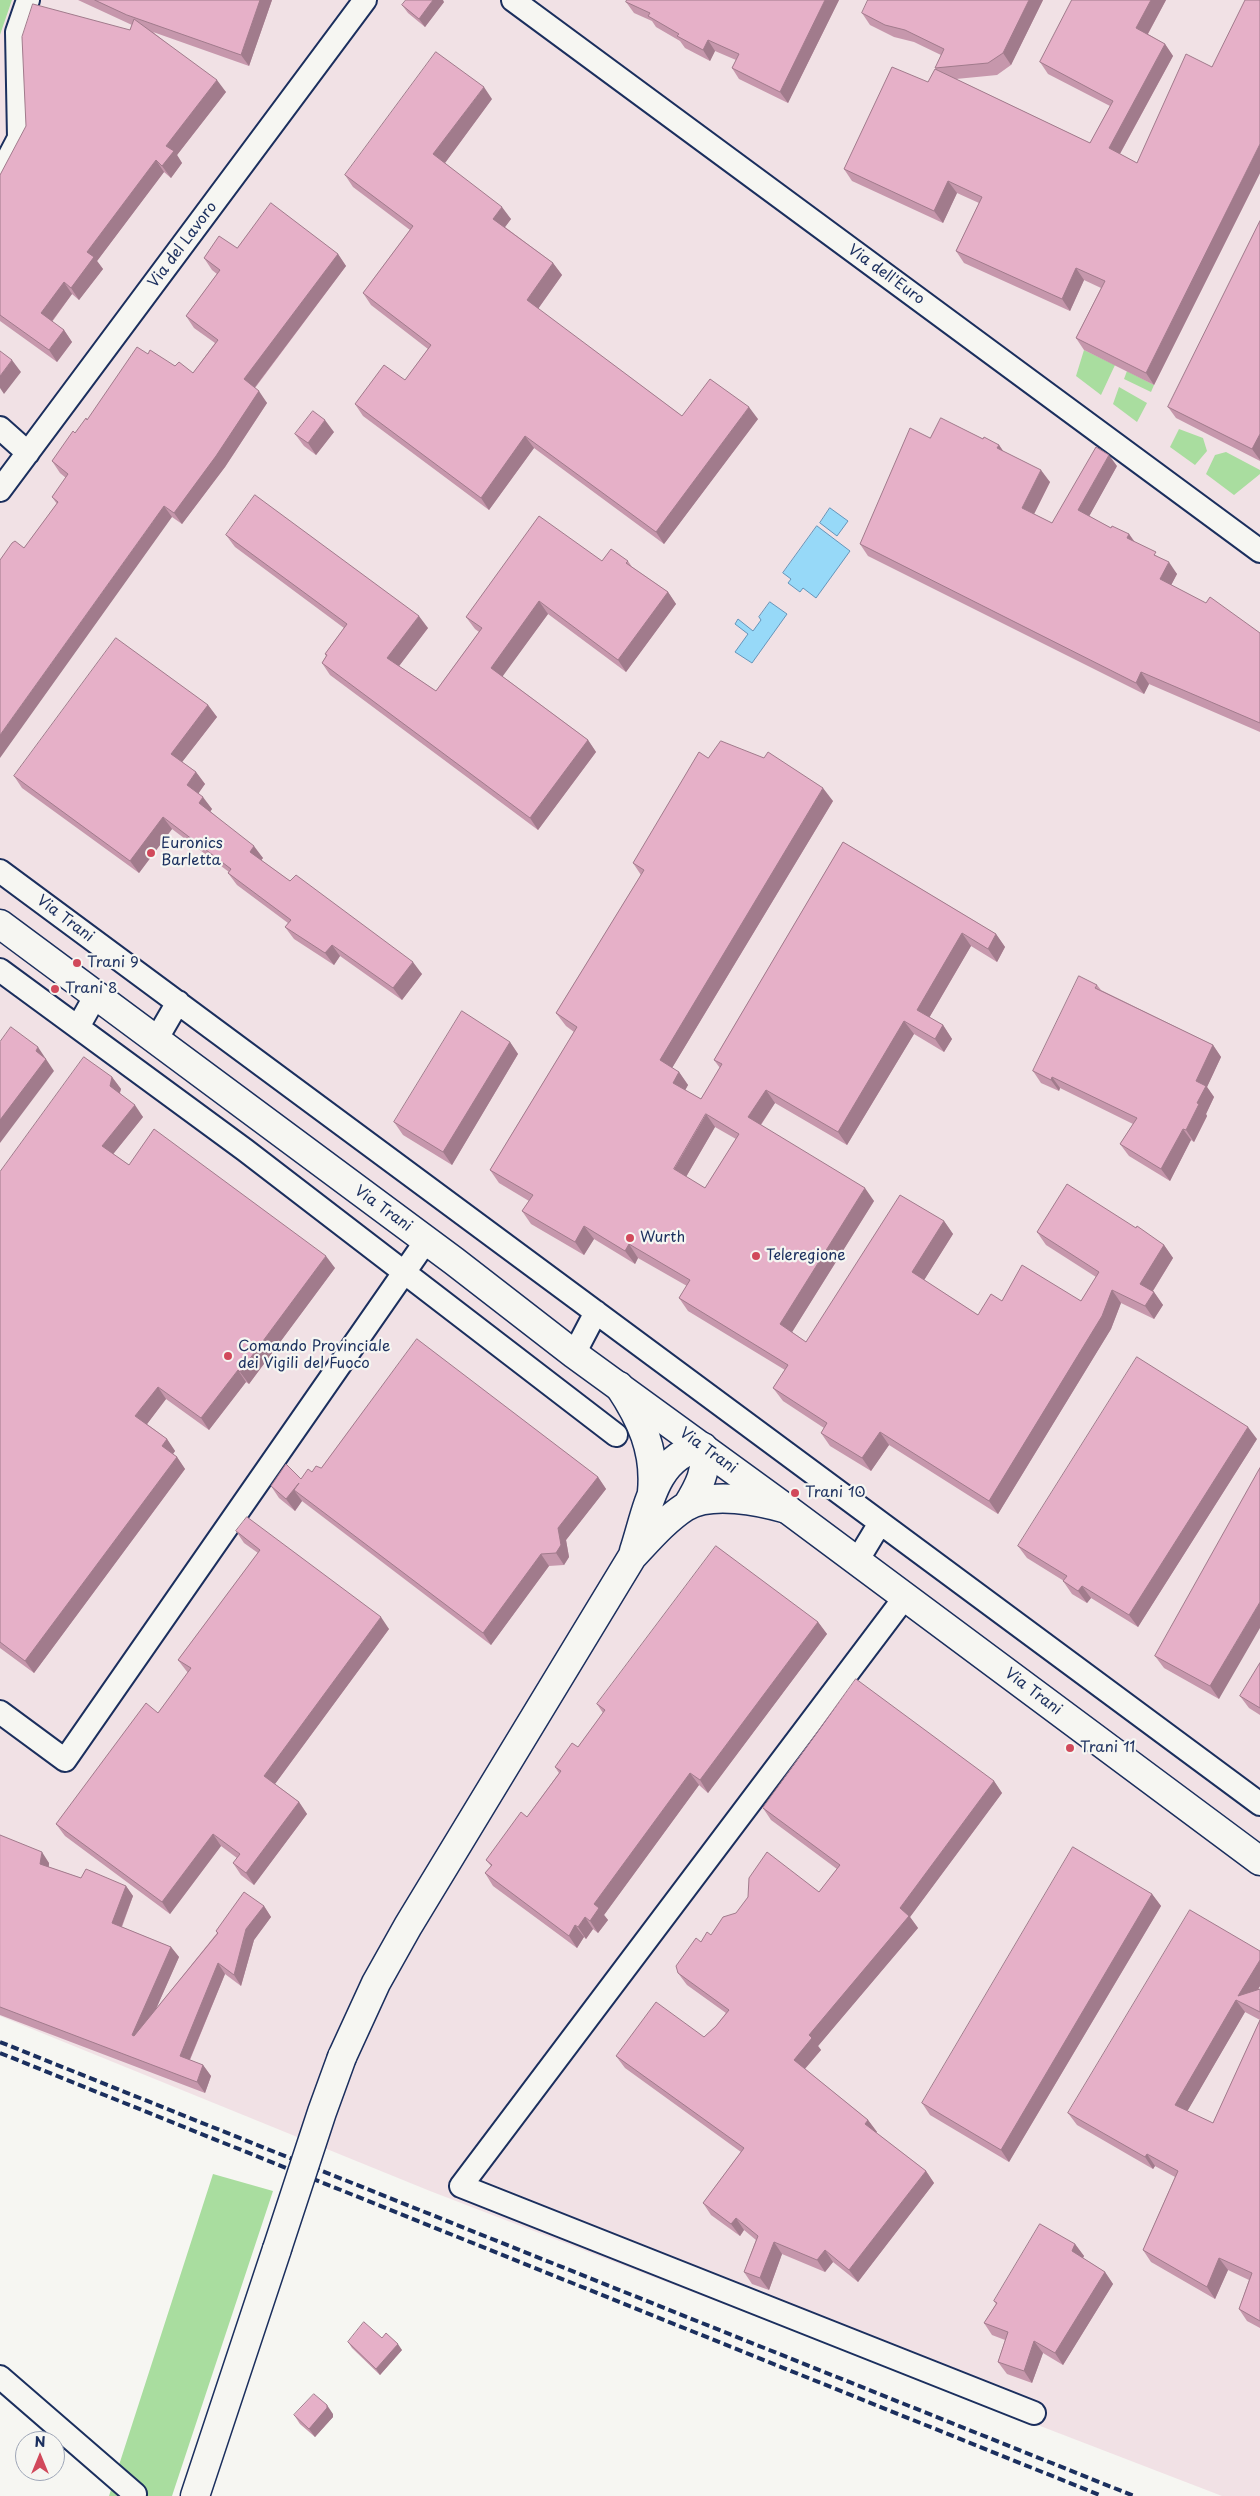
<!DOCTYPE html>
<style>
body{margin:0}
#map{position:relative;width:1260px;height:2496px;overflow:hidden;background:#f6f6f2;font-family:"Playpen Sans",sans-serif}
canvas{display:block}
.north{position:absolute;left:15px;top:2431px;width:50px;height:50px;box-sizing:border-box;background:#f6f6f2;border:1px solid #9ea6b7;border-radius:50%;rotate:0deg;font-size:14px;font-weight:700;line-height:20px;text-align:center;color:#1b2f5e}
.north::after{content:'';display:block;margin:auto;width:18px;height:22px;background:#d1495b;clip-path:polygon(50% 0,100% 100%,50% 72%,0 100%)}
</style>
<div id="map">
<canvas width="1260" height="2496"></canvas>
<div class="north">N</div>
</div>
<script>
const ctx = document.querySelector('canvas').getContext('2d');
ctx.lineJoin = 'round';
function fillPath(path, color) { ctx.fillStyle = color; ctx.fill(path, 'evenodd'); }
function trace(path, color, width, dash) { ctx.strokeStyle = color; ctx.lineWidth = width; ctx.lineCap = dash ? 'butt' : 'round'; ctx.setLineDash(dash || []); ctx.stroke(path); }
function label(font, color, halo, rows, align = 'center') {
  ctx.font = font + ' "Playpen Sans",sans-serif'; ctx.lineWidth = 4.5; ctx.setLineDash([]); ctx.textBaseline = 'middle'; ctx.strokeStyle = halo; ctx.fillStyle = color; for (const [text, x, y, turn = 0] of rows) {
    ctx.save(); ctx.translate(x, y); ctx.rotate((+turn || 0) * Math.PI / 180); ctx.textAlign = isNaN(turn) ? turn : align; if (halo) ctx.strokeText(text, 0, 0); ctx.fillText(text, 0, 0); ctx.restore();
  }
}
fillPath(new Path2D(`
 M12,0h1248v2496h-38l-792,-305 -430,-175v-1981z`), '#f1e1e5');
fillPath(new Path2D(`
 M0,0h12l-12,35v13z
 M1084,350l31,15 -14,30 -25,-19z
 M1127,371l27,14 -3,7 -27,-13z
 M1119,387l28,16 -10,19 -24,-18z
 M1179,429l24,9 4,13 -12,14 -25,-18z
 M1226,452l34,18v4l-26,21 -28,-21 9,-19z
 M213,2174l60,17 -101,305h-63z`), '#a9dd9f');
const water = new Path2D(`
 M830,508l18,13 -11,15 -17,-13z
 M817,526l33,25 -34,47 -13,-10 -3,4 -12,-9 3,-4 -8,-6z
 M770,602l17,12 -35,49 -17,-11 13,-18 -13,-10 3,-5 15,12 8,-11 -2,-3z`);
fillPath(water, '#97d9f8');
trace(water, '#6595ba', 1);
const minor = new Path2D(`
 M513,0l747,551
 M0,174l19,-36 -2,-106 11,-32
 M0,428l28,25
 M0,490l365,-490
 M0,871l1260,933
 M0,970l245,180 371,285
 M78,1027l18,-32
 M156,1040l22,-38
 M574,1354l22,-42
 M857,1561l23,-38
 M905,1597l-444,589 573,227
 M0,1712l65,48 361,-519
 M0,2377l135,117`);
const tertiary = new Path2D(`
 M619,1386c22,33 37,65 33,106
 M634,1551c13,-39 20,-97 69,-104 6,22 -5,41 -16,59
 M342,2057l34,-74 32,-57 224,-369c16,-17 33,-37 53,-50 26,-16 75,-6 102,2
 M195,2496l82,-247`);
const secondary = new Path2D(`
 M0,924l454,337 120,93 213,155 473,352`);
trace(minor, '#1b2f5e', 26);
trace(tertiary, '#1b2f5e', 31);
trace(secondary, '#1b2f5e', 31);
trace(minor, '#f6f6f2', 22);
trace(tertiary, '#f6f6f2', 28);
trace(secondary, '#f6f6f2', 28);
trace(new Path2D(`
 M0,2042l1134,454
 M0,2053l1102,443`), '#1b2f5e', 4, [8, 4]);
const tertiaryBridge = new Path2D(`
 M277,2249l45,-137 20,-55`);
trace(tertiaryBridge, '#1b2f5e', 31, []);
trace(tertiaryBridge, '#f6f6f2', 28);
fillPath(new Path2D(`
 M78,0h194l-23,66 -96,-34 73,60 -49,63 5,8 -11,15 -7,-6 -67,89 6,8 -24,31 -7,-6 -20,28 12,8 8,12 -15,20 -57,-41v-146l130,-145 2,-5z
 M839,0l-51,103 -49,-24 -7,-11 4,-8 -21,-9 -5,10 -25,-13 -5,-7 -24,-14 -4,-6 -18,-8 -8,-11z
 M1043,0l-32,65 -14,10 -41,4 134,64 20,-37 -62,-32 -8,-12 32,-62h94l-18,34 17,10 8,12 -53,98 17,9 75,-96 48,-67v173l-106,212 -70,-35 -8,-12 25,-50 -17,-8 -14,31 -106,-48 -8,-12 23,-48 -22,-10 -14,30 -91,-42 -8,-12 84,-87 8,-13 -1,-1 6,-13 -27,-13 -20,-5 -24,-12 -8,-12z
 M444,2l-19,25 -17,-14 -6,-8z
 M492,99l-47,64 66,56 -6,8 48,36 9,12 -24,34 144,107 76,3 -94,125 -130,-96 -45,62 -126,-94 -8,-12 50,-24 23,-31 -57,-44 -8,-12 47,-63 -57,-43 -8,-12z
 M1260,221v240l-84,-43 -8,-11z
 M237,248l101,6 8,12 -91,122 12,15 -42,64 -43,57 -10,-7 -148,31 33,-44 -5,-7 14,-19 -6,-5 -8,-12 23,-28 73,-79 27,12 18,7 22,-30 -21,-15 -8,-12 31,-42 -5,-4 -8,-12z
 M334,432l-18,23 -12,-9 -9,-12z
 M930,438l53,1 16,6 5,7 46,30 -16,32 18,9 65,-57 -28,50 22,12 18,6 6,8 25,16 17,16 -6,11 89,48v99l-111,-48 -5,10 -276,-138 -8,-12z
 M226,535l202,93 -29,38 37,25 43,-59 -4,-3 -9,-12 136,-56h26l4,6 36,25 8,12 -50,68 -78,-58 -46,62 86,64 8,12 -58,78 -208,-155 -8,-12 4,-7 -1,-2 19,-26 -109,-81z
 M208,705l9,12 -35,45 14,10 9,12 -7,9 14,16 -2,2 53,47 -2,2 29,21 132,93 -20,26 -62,-44 -6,9 -40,-26 -9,-12 3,-4 -51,-38 -9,-12 1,-1 -57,-43 -33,44 -117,-85 -8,-12z
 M708,758l125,43 -161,267 7,4 9,13 -3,5 16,9 19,-31 -6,-8 129,-218 153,92 9,13 -8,15 -26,-16 -42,72 14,7 9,14 -8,13 -30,-18 -67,111 -72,-42 -14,22 113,76 -82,131 14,10 138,-121 9,13 -29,46 54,35 24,-14h79l15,-24 -50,-32 -9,-13 99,-4 28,17 9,13 -20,33 10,14 -9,14 -33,-16 -10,26 -113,185 -109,-69 -18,26 -41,-25 -9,-13 3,-5 -41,-27 -10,-13 12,-18 -97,-59 -9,-13 8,-12 -49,-28 -3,6 -41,-25 -10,16 -53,-31 -9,-13 7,-10 -30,-18 -9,-13 84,-138 -8,-6 -10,-13 85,-138 -8,-12zM715,1127l21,12 -31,49 -19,-11z
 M1097,985l4,5 112,55 8,12 -14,30 7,10 -8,17 1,2 -13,26 -3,-2 -21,41 -41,-25 -9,-12 13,-20 -73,-36 -1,3 -18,-8 -8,-12z
 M510,1042l8,12 -66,111 -49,-30 -9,-13z
 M112,1077l9,12 -1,4 23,24 -30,37 16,11 206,103 -86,116 -3,-2 -37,48 -43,-31 -19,25 20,15 8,12 -2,3 4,3 8,12 -151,204 -34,-25v-476z
 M1257,1439l-119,188 -47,-29 -4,5 -15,-9 -9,-13h1l-37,-23 -9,-12z
 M321,1468l277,9 8,12 -40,51 3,17 -5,8 -15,1 -58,79 -189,-144 -7,10 -16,-13 -8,-12 30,-7 11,-7z
 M1260,1468l-41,231 -55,-31 -9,-12z
 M236,1531l153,98 -114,155 24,18 8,12 -53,71 -13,-10 -8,-12 4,-5 -16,-12 -51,68 -105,-78 -9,-12 102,-111 30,-40 -10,-13 80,-107 -14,-10z
 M818,1622l9,12 -119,159 -9,-8 -95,130 4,5 -10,13 -5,-4 -7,10 -2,-2 -7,11 -84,-62 -8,-13 6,-7 -5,-6 41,-43 32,-44 -4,-6 23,-20 25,-34 -6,-9z
 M1260,1663v52l-11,-7 -9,-12z
 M994,1781l8,12 -92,124 8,11 -100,118 3,4 -16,19 63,51 9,12 -1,1 50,38 8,12 -76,99 -25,-20 -8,10 -43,-18 -13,36 -17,-6 -8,-12 12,-32 -12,-10 -4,6 -29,-21 -8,-12 38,-51 -116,-84 -9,-12 88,-19 12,-11 10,-13 -39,-28 -9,-12 23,-31 10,-7 108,-43 18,-23 -66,-49 -8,-12z
 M0,1835l49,28v4l32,11 45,8 7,10 -11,31 49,20 8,10 -23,52 61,-76 -1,-2 48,-25 7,11 -17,23 -13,46 -16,-12 -35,86 13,5 8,11 -6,17 -205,-78z
 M1152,1894l9,12 -152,256 -79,-47 -8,-12z
 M1260,1951v35l-2,4 2,-1v339l-13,-7 -8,-12 10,-29 -21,-10 -13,29 -64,-37 -8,-12 32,-73 -20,-11 -2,3 -76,-44 -9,-12zM1245,2012l15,8 -47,103 -26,-12z
 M1075,2244l9,12 -1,2 22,14 8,12 -50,81 -20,-12 -11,30 -25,-9 -9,-12 7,-22 -13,-5 -8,-12 12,-19 -2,-3z
 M382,2338l20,12 -22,25 -28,-27 -4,-6z
 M333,2414v3l-18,20 -15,-13 -6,-9z`), '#c697ac');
fillPath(new Path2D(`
 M260,0h12l-23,66 -8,-11z
 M433,0h10l1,2 -19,25 -6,-8z
 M825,0h14l-51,103 -8,-11z
 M1029,0h14l-32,65 -8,-12z
 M1151,0h15l-21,39 -9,-11z
 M708,40l7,11 -5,10 -7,-11z
 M1165,44l8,12 -56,103 -8,-11z
 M217,80l9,12 -49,63 5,8 -11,15 -9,-12 4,-20z
 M484,87l8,12 -50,68 -9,-13z
 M1260,144v29l-106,212 -8,-12z
 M156,160l8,12 -67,89 6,8 -24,31 -8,-12 16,-36z
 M948,181l9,12 -14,30 -9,-12z
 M502,207l9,12 -9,12 -9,-12z
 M338,254l8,12 -94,125 -8,-12z
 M553,263l9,12 -27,38 -8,-13z
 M1076,268l8,12 -14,31 -8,-12z
 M64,282l8,12 -23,31 -8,-12z
 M64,330l8,12 -15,20 -8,-12z
 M12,360l9,12 -17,22 -4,-6v-12z
 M259,391l8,12 -42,64 -43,57 -8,-11z
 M749,407l9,12 -94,125 -8,-12z
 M325,420l9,12 -18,23 -8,-12z
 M1260,434v26l-8,-11z
 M525,436l9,12 -45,62 -8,-12z
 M999,445l8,12 -10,-9z
 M1109,455l8,11 -31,56 -8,-12z
 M1041,470l9,12 -19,38 -9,-12z
 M164,506l8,11 -172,241v-23z
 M1129,534l8,12 -10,-8z
 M1169,562l8,12 -9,17 -8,-12z
 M668,592l8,12 -50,68 -8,-12z
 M539,601l9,13 -48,66 -9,-12z
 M419,616l9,12 -32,42 -9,-12z
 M1141,672l8,12 -5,10 -8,-11z
 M208,705l9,12 -38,49 -8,-12z
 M588,740l8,12 -58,78 -8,-12z
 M196,772l9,12 -9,13 -9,-12z
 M823,788l10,13 -164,272 -9,-13z
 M203,797l9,12 -4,6 -9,-12z
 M163,817l9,12 -33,44 -9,-12z
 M254,846l9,12 -5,6 -8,-12z
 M962,933l9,13 -45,77 -9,-13z
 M996,934l9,13 -8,15 -9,-13z
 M332,945l8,11 -6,9 -9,-12z
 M413,962l9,12 -20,26 -9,-12z
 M904,1021l10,13 -67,111 -9,-13z
 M943,1025l9,14 -8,13 -9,-13z
 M510,1042l8,12 -66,111 -9,-13z
 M1213,1045l8,12 -14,30 7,10 -8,17 1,2 -13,26 -8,-12 11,-27 -1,-22z
 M38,1047l16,24 -54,72v-23z
 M679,1072l9,13 -6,11 -9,-13z
 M112,1077l9,12 -3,9 -8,-12z
 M1052,1077l8,11 -1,3 -8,-11z
 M766,1090l9,13 -18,27 -9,-13z
 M135,1105l8,12 -33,41 -8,-12z
 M706,1114l9,13 -32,55 -9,-13z
 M1183,1129l8,11 -21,41 -9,-12z
 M865,1188l9,13 -85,136 -9,-13z
 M944,1221l9,13 -32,51 -9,-13z
 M584,1226l10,13 -10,16 -9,-13z
 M629,1244l9,14 -3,6 -10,-13z
 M1164,1245l9,13 -24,39 -9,-13z
 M326,1256l9,12 -86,116 -9,-12z
 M1112,1290l9,13 -10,26 -113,185 -9,-13z
 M1154,1292l9,13 -9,14 -9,-13z
 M238,1370l8,12 -37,48 -8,-12z
 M158,1387l8,12 -22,29 -9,-12z
 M1248,1427l9,12 -119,188 -9,-12z
 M880,1432l9,13 -18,26 -9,-13z
 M167,1439l8,12 -5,7 -8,-12z
 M177,1457l8,12 -151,204 -9,-12z
 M598,1477l8,12 -40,51 3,17 -5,8 -8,-12 2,-25z
 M299,1483l-5,7 8,11 -7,10 -9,-12z
 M541,1554l8,12 -58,79 -8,-12z
 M1082,1586l9,12 -4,5 -9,-12z
 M1260,1602v26l-41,71 -9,-13z
 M381,1617l8,12 -117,159 -8,-12z
 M818,1622l9,12 -119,159 -8,-13z
 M690,1773l9,12 -95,130 4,5 -10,13 -8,-12 4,-17z
 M994,1781l8,12 -92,124 8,11 -100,118 3,4 -19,22 -8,-12 15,-25 91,-127z
 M299,1802l8,12 -53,71 -8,-12z
 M213,1834l8,12 -51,68 -8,-12z
 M42,1852l7,11 -1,11 -8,-10z
 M126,1886l7,10 -14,37 -7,-10z
 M1152,1894l9,12 -152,256 -8,-12z
 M264,1906l7,11 -17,23 -13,46 -7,-11 12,-46z
 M585,1917l8,12 -7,10 -8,-12z
 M575,1925l9,12 -7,11 -8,-12z
 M171,1947l8,10 -39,88 -8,-10z
 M1260,1960v26l-12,20 -10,-10z
 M218,1963l7,11 -38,92 -7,-10z
 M1236,2000l9,12 -61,105 -9,-12z
 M203,2065l8,11 -6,17 -8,-11z
 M868,2120l9,12 -4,4 -8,-12z
 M1147,2154l8,12 -2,3 -8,-12z
 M926,2171l8,12 -76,99 -9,-12z
 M736,2218l8,12 -4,6 -9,-12z
 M774,2242l8,12 -13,36 -9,-12z
 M1075,2244l9,12 -4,7 -8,-12z
 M825,2250l8,12 -8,10 -8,-12z
 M1219,2258l9,12 -13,29 -8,-12z
 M1105,2272l8,12 -50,81 -8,-12z
 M1034,2341l9,12 -11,30 -8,-12z
 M398,2344l4,6 -22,25 -4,-6z
 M327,2405l6,9v3l-18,20 -6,-8z`), '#a17b8c');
const building = new Path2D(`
 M95,0h165l-19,55 -114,-40z
 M406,0h27l-14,19 -17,-14z
 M627,0h198l-45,92 -48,-24 7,-14 -31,-14 -5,10 -26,-14 2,-2 -31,-18 2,-3 -24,-11z
 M868,0h161l-26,53 -15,10 -53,5 9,-19 -39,-19 -20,-5 -23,-12z
 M1072,0h79l-15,28 29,16 -56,104 28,15 49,-109 26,13 33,-67h15v144l-114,229 -70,-35 29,-57 -29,-13 -14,31 -106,-48 26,-54 -34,-16 -14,30 -90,-42 48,-102 36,15 7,-13 155,74 23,-42 -73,-39z
 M33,4l97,26 4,-11 83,61 -51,66 8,5 -12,15 -6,-6 -69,92 7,5 -23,31 -7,-6 -23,31 23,17 -15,20 -49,-35v-140l26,-49 -4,-89z
 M436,52l48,35 -51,67 69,53 -9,12 60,44 -26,37 155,116 28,-37 39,28 -93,125 -131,-96 -44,62 -126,-94 29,-39 21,15 26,-35 -68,-52 50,-67 -68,-51z
 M271,203l67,51 -94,125 15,12 -43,65 -42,57 -10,-7 -164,229v-175l12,-17 3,-2 9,7 34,-46 -6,-5 16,-23 -16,-13 21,-30 2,2 11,-15 1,2 50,-73 11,7 2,-4 25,16 4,-4 14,11 25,-33 -32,-24 34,-46 -16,-12 15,-22 18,12z
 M1260,221v213l-8,15 -84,-42z
 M0,351l12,9 -12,16z
 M313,411l12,9 -17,23 -13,-9z
 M941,418l42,21 1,-2 15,8 -2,3 44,22 -19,38 30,15 44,-76 13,8 -31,55 33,18 1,-2 17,8 -2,4 29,14 -2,3 15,7 -9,17 46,24 4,-6 50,36v90l-119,-51 -5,11 -276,-139 50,-116 20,10z
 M255,495l164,121 -32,42 49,33 46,-63 -16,-11 73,-101 63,45 9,-12 17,12 -2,2 42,29 -50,68 -79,-59 -48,67 97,72 -58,78 -208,-155 5,-8 -2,-1 22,-30 -121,-89z
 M116,638l92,67 -37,49 25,18 -9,13 16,12 -4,6 55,43 -4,6 40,29 6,-6 117,87 -20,26 -61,-43 -7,8 -40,-26 6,-7 -63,-47 3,-4 -68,-52 -33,44 -116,-85z
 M721,741l43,17 4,-6 55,36 -163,272 19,12 -6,11 28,16 21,-35 -8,-4 129,-218 153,92 -8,15 -26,-16 -45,77 26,15 -8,14 -31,-18 -66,111 -72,-42 -18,27 117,71 -85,136 26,18 94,-147 44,26 -32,51 66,43 13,-21 11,7 20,-36 59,36 18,-29 -62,-40 30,-48 69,44 1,-2 27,19 -24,39 14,8 -9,14 -33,-16 -10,26 -113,185 -109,-69 -18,26 -41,-25 6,-10 -54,-35 15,-23 -109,-67 11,-18 -61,-36 -4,7 -41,-25 -9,16 -53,-31 11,-16 -43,-25 87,-143 -21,-14 88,-143 -11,-7 66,-111 9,6zM706,1114l33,20 -34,54 -31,-19z
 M1079,976l18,9 -2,3 118,57 -17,36 10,5 -9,17 2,1 -13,26 -3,-1 -22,40 -41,-25 17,-26 -85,-41 -1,3 -18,-9z
 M462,1011l48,31 -67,110 -49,-30z
 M11,1027l27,20 -2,4 10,8 -46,61v-78z
 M84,1057l28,20 -2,9 25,19 -33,41 27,19 25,-36 172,127 -86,116 -2,-2 -37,48 -43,-31 -23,29 32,23 -5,7 15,11 -152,204 -25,-19v-470z
 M417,1339l181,138 -40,51 3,17 -5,8 -15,1 -58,79 -189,-143 5,-7 -13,16 -15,-13 15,-22 15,15 7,-10 4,3 4,-6 5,2z
 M1137,1357l111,70 -119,188 -47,-29 -4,5 -15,-10 4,-5 -49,-30z
 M1260,1468v134l-50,84 -55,-30z
 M247,1517l134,100 -117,159 35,26 -53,71 -13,-10 7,-9 -27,-20 -51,68 -106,-78 90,-121 12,10 33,-45 -13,-8 82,-110 -24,-19z
 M716,1546l102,76 -118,158 -10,-7 -96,131 5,4 -9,13 -5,-4 -7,10 -3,-2 -6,11 -84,-63 7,-8 -6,-5 35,-48 6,5 34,-46 -6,-4 17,-24 6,4 27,-37 -8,-6z
 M1260,1663v45l-20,-12z
 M856,1679l138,102 -94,127 9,8 -100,119 3,3 -18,22 74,60 -3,4 61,47 -77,99 -24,-20 -8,10 -43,-18 -14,36 -16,-6 14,-36 -22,-18 -5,6 -28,-21 41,-55 -128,-92 40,-54 48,35 12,-11 13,-16 -51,-37 -2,-7 20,-28 5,4 6,-10 4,3 12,-18 13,-4 12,-16 1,-19 18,-26 52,40 21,-27 -77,-57z
 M0,1835l42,17 -2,12 41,14 5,-9 40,17 -14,37 59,24 -39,88 2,1 84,-103 -2,-2 28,-39 20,14 -18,23 -12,46 -16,-12 -38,93 23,9 -6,17 -197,-75z
 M1073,1847l79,47 -151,256 -79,-47z
 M1190,1910l70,41v9l-22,36 22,-7v23l-24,-12 -61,105 38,18 47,-103v301l-21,-12 13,-36 -33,-15 -12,29 -64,-37 35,-79 -31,-17 -2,3 -77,-44z
 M1040,2224l35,20 -3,7 33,21 -50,81 -21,-12 -10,30 -26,-9 10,-30 -24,-9 13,-20 -3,-2z
 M364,2322l18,16 4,-5 12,11 -22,25 -28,-27z
 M314,2394l13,11v3l-18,21 -15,-14z`);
fillPath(building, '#e6b0c8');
trace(building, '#a17b8c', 1);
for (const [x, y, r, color] of [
 [151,853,5,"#d1495b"],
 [77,963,5,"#d1495b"],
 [55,989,5,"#d1495b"],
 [630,1238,5,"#d1495b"],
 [756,1256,5,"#d1495b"],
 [228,1356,5,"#d1495b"],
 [795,1493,5,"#d1495b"],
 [1070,1748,5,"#d1495b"]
]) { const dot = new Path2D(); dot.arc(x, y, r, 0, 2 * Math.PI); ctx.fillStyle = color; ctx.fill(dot); trace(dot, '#f6f6f2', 2); }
label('15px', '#1b2f5e', '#f6f6f2', [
 ["Via del Lavoro",183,245,-53],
 ["Via dell'Euro",886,275,36],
 ["Via Trani",65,919,37],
 ["Via Trani",383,1209,36],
 ["Via Trani",708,1451,36],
 ["Via Trani",1033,1692,37]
]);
label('15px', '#1b2f5e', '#f6f6f2', [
 ["Euronics",161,844],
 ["Barletta",161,861],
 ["Trani 9",87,963],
 ["Trani 8",65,989],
 ["Wurth",640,1238],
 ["Teleregione",766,1256],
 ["Comando Provinciale",238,1347],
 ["dei Vigili del Fuoco",238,1364],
 ["Trani 10",805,1493],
 ["Trani 11",1080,1748]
], 'left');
</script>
